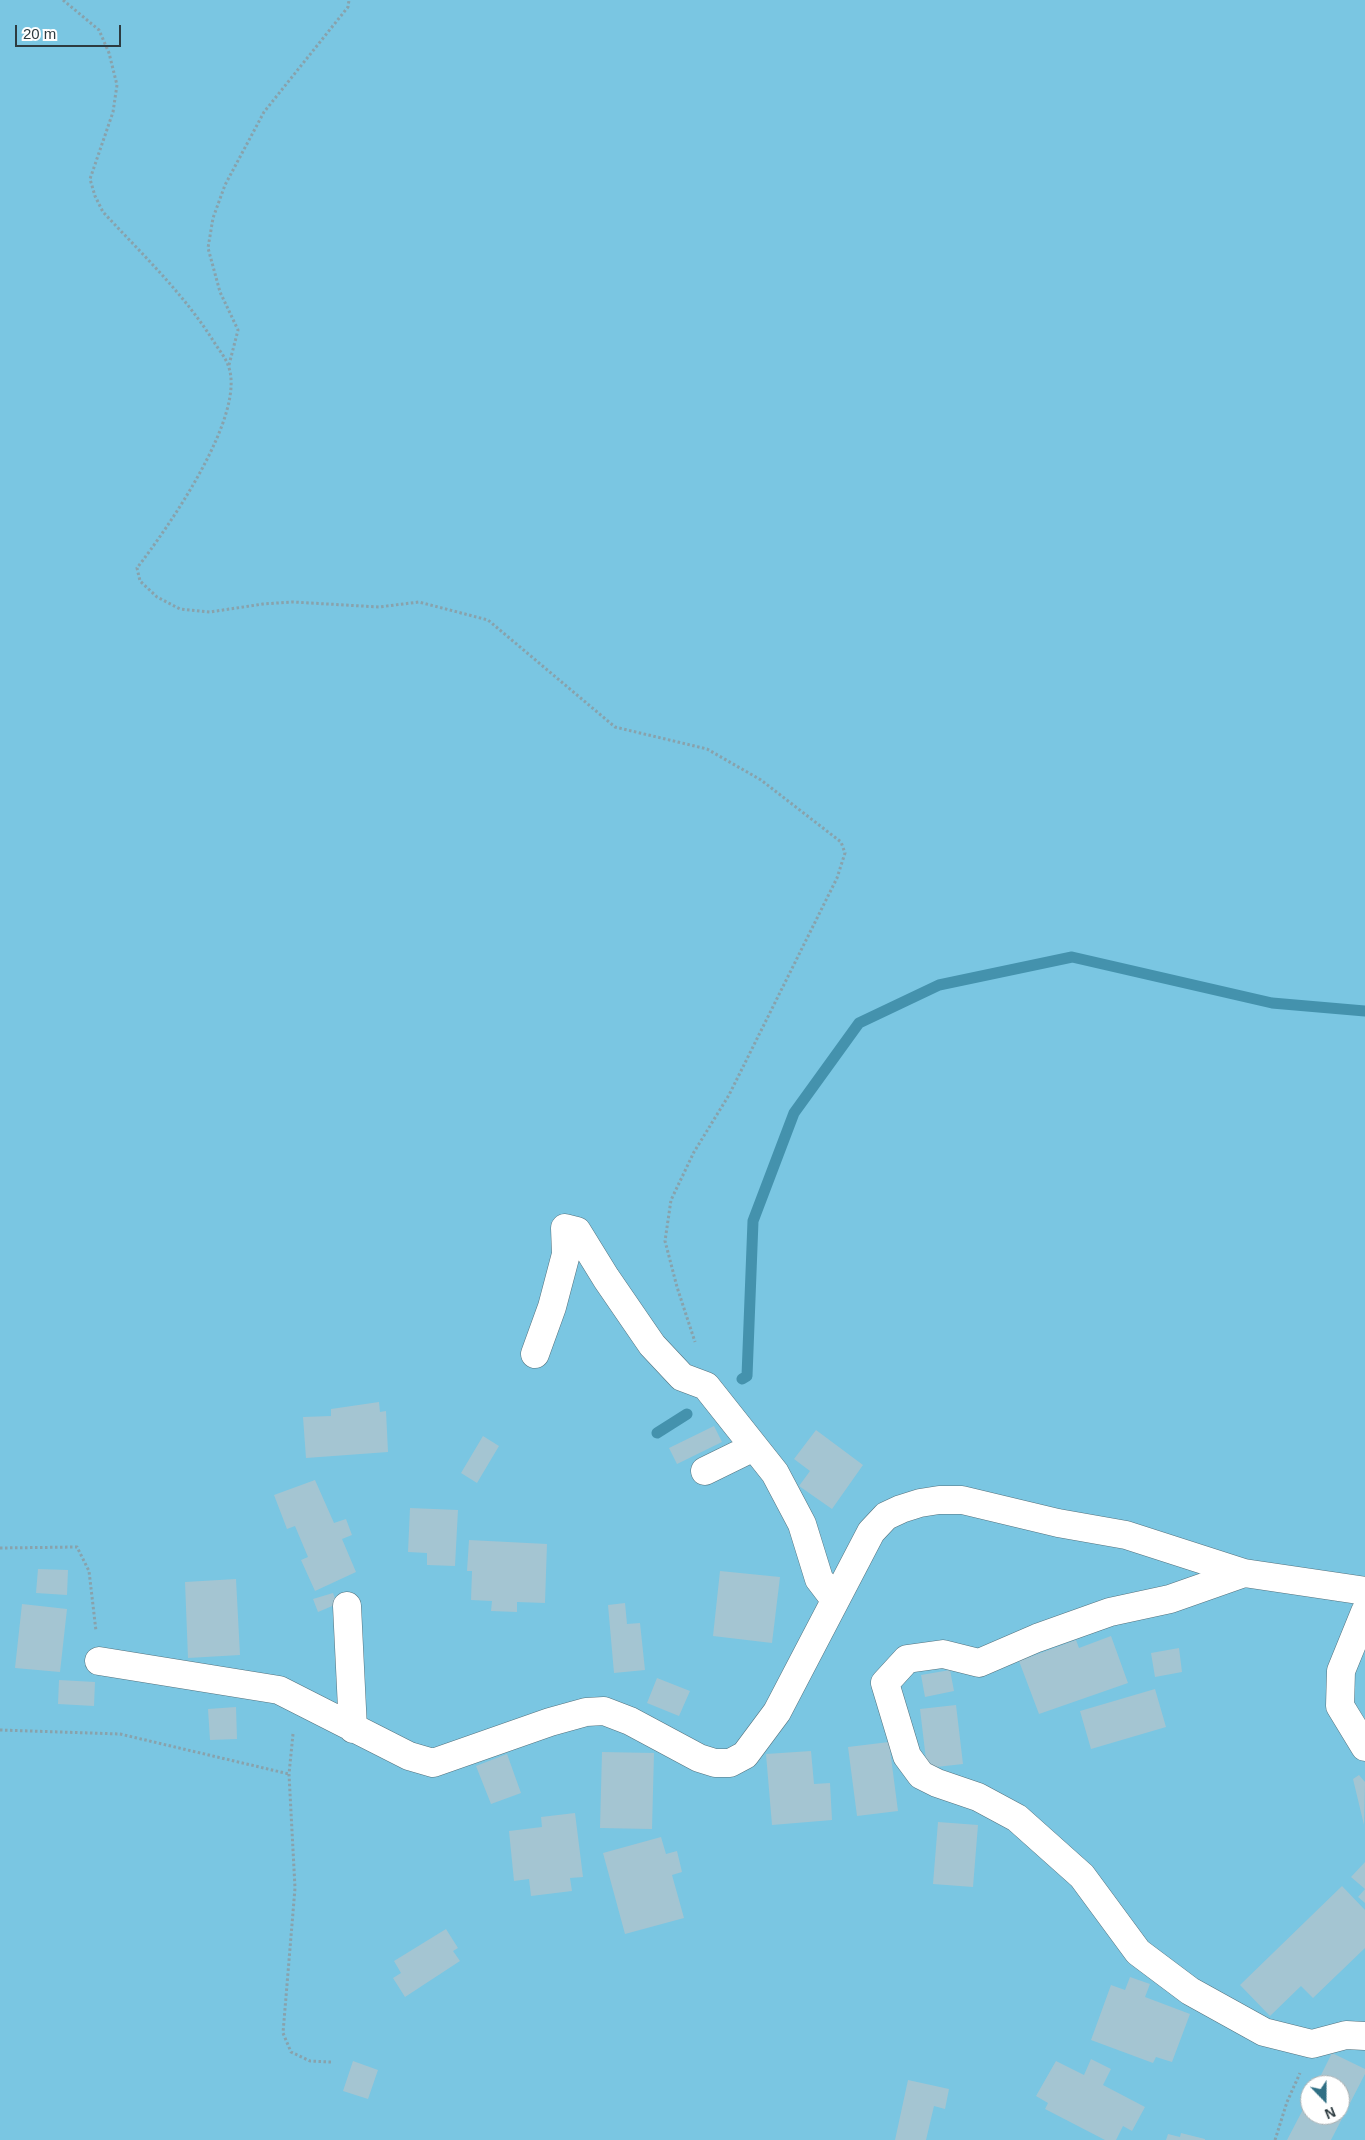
<!DOCTYPE html>
<style>
body{margin:0}
#map{position:relative;width:1365px;height:2140px;overflow:hidden;background:#c6e8f6;font-family:Helvetica,sans-serif}
canvas{display:block}
.north{position:absolute;left:1300px;top:2075px;width:50px;height:50px;box-sizing:border-box;background:#fff;border:1px solid #abb1b3;border-radius:50%;rotate:158deg;font-size:14px;font-weight:700;line-height:20px;text-align:center;color:#2d3b40}
.north::after{content:'';display:block;margin:auto;width:18px;height:22px;background:#306f84;clip-path:polygon(50% 0,100% 100%,50% 72%,0 100%)}
.scale{position:absolute;left:15px;top:25px;width:106px;height:22px;box-sizing:border-box;border:2px solid #2d3b40;border-top:0;padding-left:6px;font-size:15px;line-height:18px;white-space:nowrap;color:#2d3b40;-webkit-text-stroke:4px #fff;paint-order:stroke}
</style>
<div id="map">
<canvas width="1365" height="2140"></canvas>
<div class="north">N</div>
<div class="scale">20 m</div>
</div>
<script>
const ctx = document.querySelector('canvas').getContext('2d');
ctx.lineJoin = 'round';
function fillPath(path, color) { ctx.fillStyle = color; ctx.fill(path, 'evenodd'); }
function trace(path, color, width, dash) { ctx.strokeStyle = color; ctx.lineWidth = width; ctx.lineCap = dash ? 'butt' : 'round'; ctx.setLineDash(dash || []); ctx.stroke(path); }
fillPath(new Path2D(`
 M0,0h1365v2140h-1365zM1310,2085h30v30h-30z`), '#7ac6e2');
trace(new Path2D(`
 M742,1379l5,-3 6,-155 41,-108 65,-90 80,-38 133,-28 200,46 93,8
 M657,1433l30,-19`), '#4492ad', 11);
fillPath(new Path2D(`
 M379,1402l1,10 6,-1 2,41 -82,6 -3,-41 28,-1v-7z
 M714,1426l8,16 -45,22 -8,-16z
 M816,1430l47,35 -31,44 -33,-23 11,-15 -16,-12z
 M483,1436l16,10 -22,37 -16,-10z
 M315,1480l19,43 12,-4 6,16 -10,4 14,33 -41,19 -14,-31 7,-3 -13,-31 -8,3 -13,-34z
 M410,1508l48,2 -3,56 -28,-1v-12l-19,-1z
 M469,1540l78,4 -2,59 -28,-1v10l-26,-1 1,-10 -21,-1 1,-29h-5z
 M38,1569l30,1 -1,25 -31,-2z
 M720,1571l60,6 -8,66 -59,-7z
 M236,1579l4,76 -52,3 -3,-76z
 M333,1593l4,11 -19,8 -5,-13z
 M625,1603l2,21 13,-1 5,47 -31,3 -6,-68z
 M22,1604l45,5 -7,63 -45,-4z
 M1111,1636l17,47 -89,31 -20,-53 57,-21 3,8z
 M1179,1648l3,24 -27,5 -4,-24z
 M950,1670l4,21 -29,6 -4,-22z
 M657,1678l33,13 -11,25 -32,-13z
 M59,1680l36,2 -1,24 -36,-2z
 M1155,1689l11,38 -75,22 -11,-38z
 M956,1705l7,59 -36,4 -7,-59z
 M236,1707l1,32 -27,1 -2,-31z
 M889,1742l9,69 -41,5 -9,-69z
 M811,1751l3,33 16,-1 2,37 -60,5 -6,-71z
 M602,1752l52,1 -2,76 -52,-1z
 M507,1754l14,39 -30,11 -15,-38z
 M1359,1775l6,7 -1,43 -11,-46z
 M575,1813l8,64 -13,1 2,13 -41,5 -2,-17 -15,2 -5,-50 33,-4 -1,-10z
 M938,1822l40,3 -5,62 -40,-3z
 M661,1837l5,17 11,-3 5,21 -10,3 12,43 -59,16 -22,-81z
 M1365,1862v41l-7,-6 7,-8 -14,-12z
 M1342,1886l23,24v38l-52,50 -12,-12 -31,30 -30,-31z
 M446,1929l12,19 -5,3 7,10 -55,36 -12,-19 8,-5 -7,-12z
 M1130,1977l20,7 -5,13 45,17 -18,48 -16,-5 -3,6 -62,-23 20,-55 14,5z
 M1332,2053l33,16v5l-34,66h-44l23,-44v19h30v-30h-24z
 M1091,2059l20,10 -8,16 42,22 -13,24 -9,-5 -7,14h-11l-60,-31 3,-6 -12,-7 20,-35 28,14z
 M353,2061l25,9 -10,29 -25,-8z
 M908,2080l41,9 -4,20 -11,-3 -8,34h-31z
 M1181,2133l24,6v1h-39l2,-6 12,3z`), '#a4c5d2');
const minor = new Path2D(`
 M535,1354l17,-47 14,-53 -1,-26 12,3 29,47 46,67 30,32 24,9 69,87 27,51 17,55 16,21
 M705,1471l49,-24
 M1244,1573l-74,26 -60,13 -73,26 -58,25 -36,-9 -36,5 -22,24 22,73 14,19 16,8 41,14 39,21 65,58 56,76 52,39 74,41 48,12 34,-9 19,1
 M347,1606l6,123
 M1365,1612l-24,59 -1,35 25,41
 M99,1661l180,29 130,66 24,7 117,-41 36,-10 18,-1 26,10 69,37 16,5h15l15,-8 32,-43 94,-180 15,-16 15,-7 19,-6 19,-3h23l96,23 68,12 118,38 121,18`);
trace(minor, '#54737f', 29);
trace(new Path2D(`
 M63,0l36,30 10,23 8,32 -4,27 -23,67 5,17 8,16c39,42 81,82 111,130 5,8 11,15 14,23 20,49 -61,164 -91,203l3,13 17,16 23,12 30,3 53,-8 30,-2 86,5 40,-5 69,18 127,107 92,22 54,31 80,62 4,11 -8,25 -108,217 -35,57 -23,48 -6,41 12,46 18,55
 M229,365l9,-35 -18,-38 -12,-44 5,-30 12,-33 39,-73 84,-105 1,-7
 M0,1548l77,-1 12,24 7,60
 M0,1730l120,4 169,40
 M293,1734l-4,40 6,114 -12,145 8,19 19,9 21,1
 M1275,2140l12,-38 13,-29`), '#88a2ac', 3, [2.5, 2.5]);
trace(minor, '#fff', 28);
</script>
